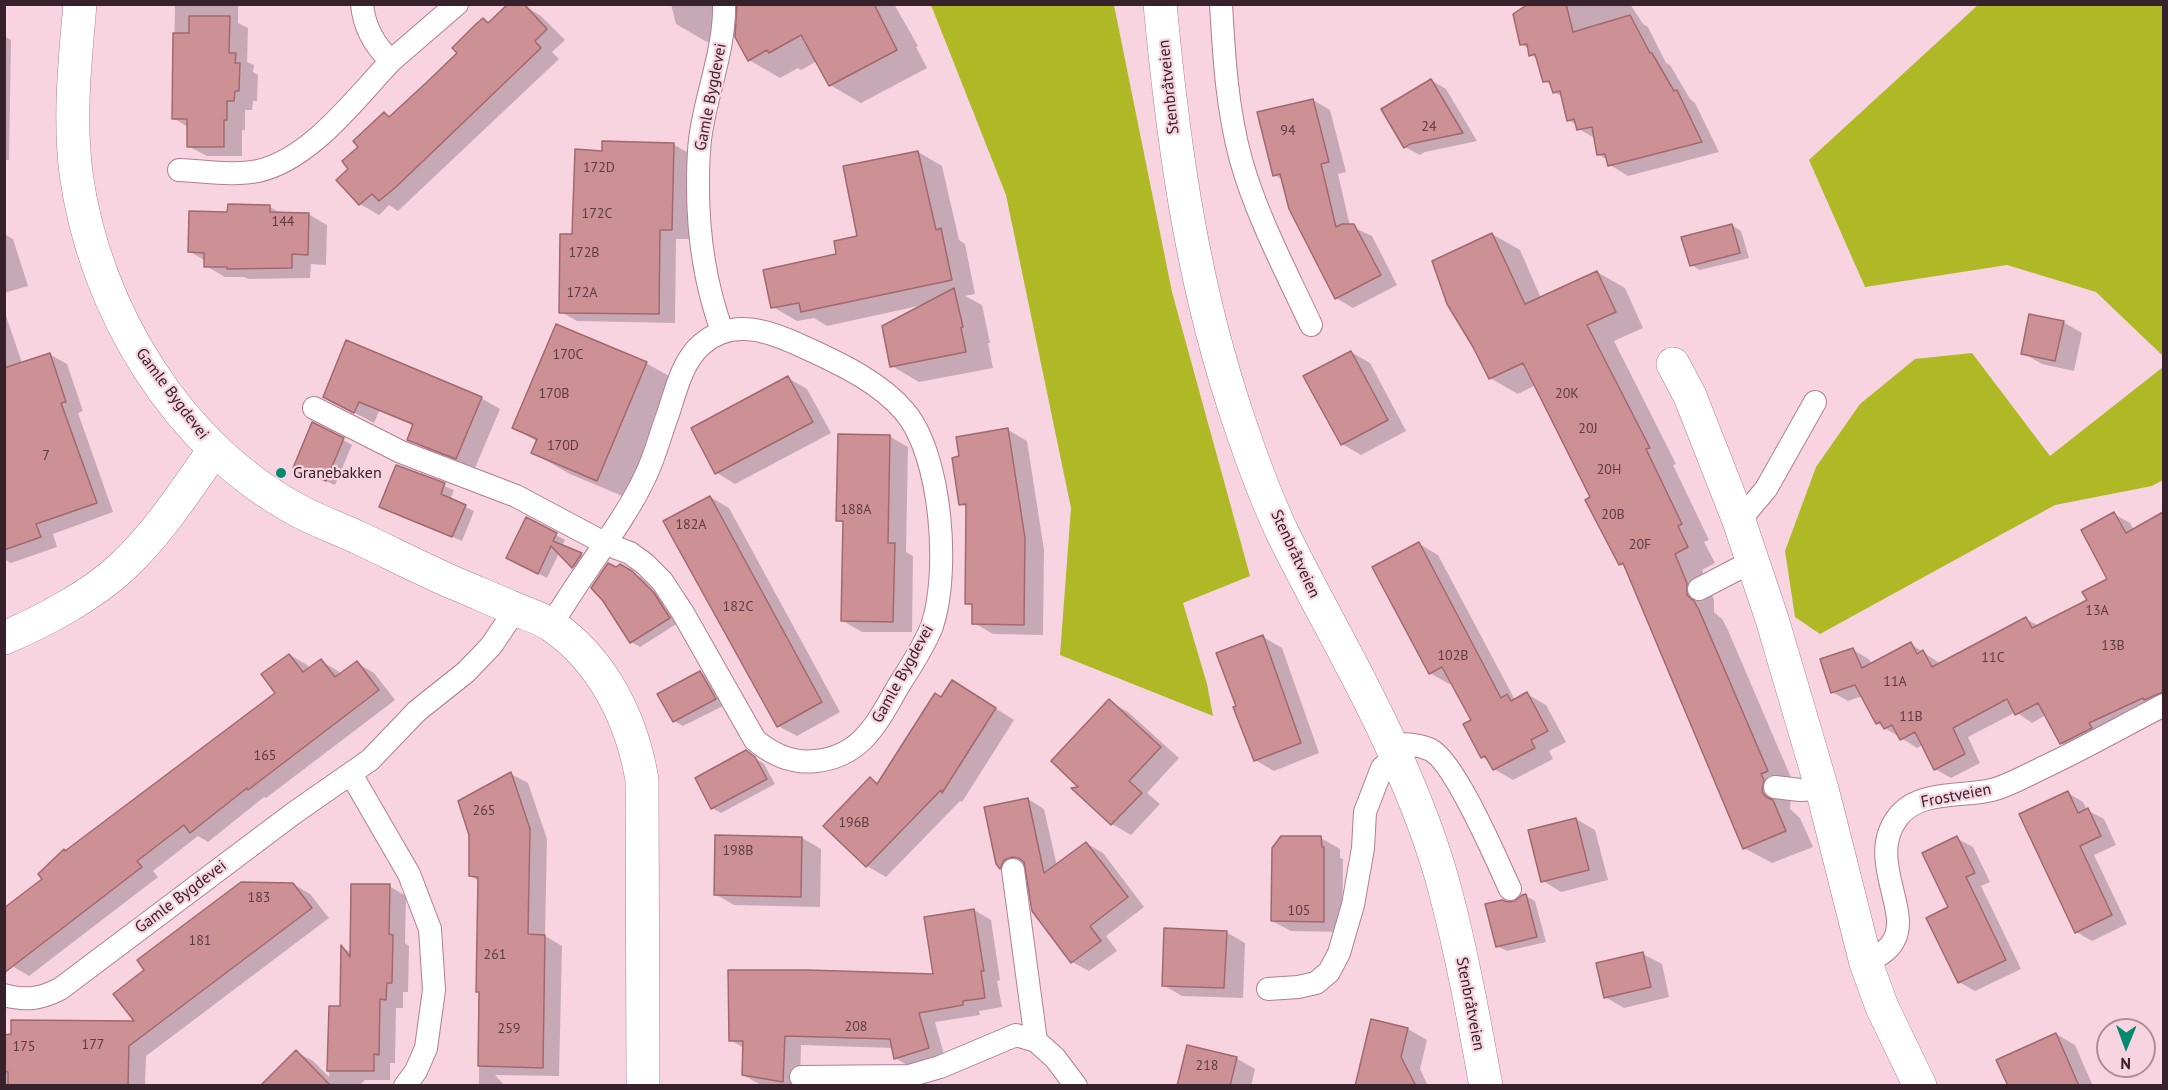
<!DOCTYPE html>
<meta charset="utf-8">
<style>
body{margin:0}
#map{position:relative;width:2168px;height:1090px;overflow:hidden;background:#f8d4e1;font-family:"PT Sans",sans-serif}
canvas{display:block}
.frame{position:absolute;inset:0;border:6px solid #37212a;pointer-events:none}
.north{position:absolute;left:2096px;top:1018px;width:60px;height:60px;box-sizing:border-box;background:#f8d4e1;border:2px solid #ab8c98;border-radius:50%;rotate:181deg;font-size:16px;font-weight:700;line-height:24px;text-align:center;color:#37212a}
.north::after{content:'';display:block;margin:auto;width:21px;height:27px;background:#008a70;clip-path:polygon(50% 0,100% 100%,50% 72%,0 100%)}
</style>
<div id="map">
<canvas width="2168" height="1090"></canvas>
<div class="frame"></div>
<div class="north">N</div>
</div>
<script>
const ctx = document.querySelector('canvas').getContext('2d');
ctx.lineJoin = 'round';
function fillPath(path, color) { ctx.fillStyle = color; ctx.fill(path, 'evenodd'); }
function trace(path, color, width, dash) { ctx.strokeStyle = color; ctx.lineWidth = width; ctx.lineCap = dash ? 'butt' : 'round'; ctx.setLineDash(dash || []); ctx.stroke(path); }
function label(font, color, halo, rows, align = 'center') {
  ctx.font = font + ' "PT Sans",sans-serif'; ctx.lineWidth = 4.5; ctx.setLineDash([]); ctx.textBaseline = 'middle'; ctx.strokeStyle = halo; ctx.fillStyle = color; for (const [text, x, y, turn = 0] of rows) {
    ctx.save(); ctx.translate(x, y); ctx.rotate((+turn || 0) * Math.PI / 180); ctx.textAlign = isNaN(turn) ? turn : align; if (halo) ctx.strokeText(text, 0, 0); ctx.fillText(text, 0, 0); ctx.restore();
  }
}
fillPath(new Path2D(`
 M931,5h183l58,287 78,284 -67,27 24,81 6,32 -153,-61 11,-147 -65,-313z
 M1978,5h185v351l-67,-64 -89,-27 -142,22 -56,-127z
 M1972,353l78,103 113,-89v113l-11,6 -97,19 -235,129 -25,-17 -10,-66 31,-84 44,-63 55,-45z`), '#afb825');
fillPath(new Path2D(`
 M175,4h63v19l10,5 -1,34 7,3 -1,7 5,3 -1,26h-4l-1,9h-7v20h-3v26h-35l-19,-10v-19l-15,-9z
 M671,4h223l24,42 -2,1 11,21 -66,35 -31,-18 -13,-24 -16,9 -3,-2 -18,10 -31,-18 -13,-24 -29,6 -31,-18z
 M1531,4h99l13,20 5,3 18,36 4,2 20,34 5,4 24,49 -91,24 -18,-11 -2,-5 -9,-5 -3,-16 -17,-10 -2,-4 -9,-5 -5,-23 -9,-5 -1,-6 -9,-5 -6,-22 -7,-4 -2,-6 -8,-5z
 M523,5l18,11 24,24 -13,12 7,7 -161,152 -9,-6 -10,10 -19,-11 -22,-24 12,-11 10,-22 24,-34 7,4 68,-64 24,-33 7,4z
 M4,36l7,4 -2,120h-5z
 M1431,80l15,9 31,52 -52,11 -5,3 -15,-8z
 M1313,100l17,10 16,62 -8,2 12,52 22,10 25,49 -44,23 -17,-10 -53,-118 -9,-5z
 M604,142l70,3 17,9 -2,85h-13l-1,84 -98,-2 -16,-9 13,-77 30,-83z
 M918,152l24,14 17,74 6,4 10,50 -10,2 17,9 8,38h-2l5,25 -74,14 -27,-16 31,-61 -96,21 -13,-8 -17,3 -24,-14 86,-70z
 M270,207l12,7h26l19,11 -1,40 -15,-1 -1,14 -62,1 -4,-2h-19l-19,-11v-5l-16,-9 39,-38z
 M1732,225l9,6 8,27 -49,12 -9,-5z
 M4,234l9,5 15,47 -24,7z
 M1492,234l28,16 21,48 56,-26 28,16 18,40 -29,13 62,123 -3,1 36,75 -5,2 11,21 -13,7 12,30v12l8,7 5,9 68,159 -4,10 -1,12 10,9 13,29 -41,16 -28,-15 -117,-280 -7,-4 -28,-67 -56,-112 -18,9 -28,-16z
 M4,310l18,53 27,-9 18,10 16,47 -5,2 35,99 -60,22 4,13 -46,16 -7,-4z
 M2063,322l19,11 -8,38 -32,-7 -19,-11z
 M1351,352l19,11 36,68 -45,24 -19,-11z
 M646,363l37,21 -49,117 -64,-27 -37,-21 5,-11 -24,-14z
 M788,378l19,11 24,44 -96,51 -18,-11z
 M325,397l156,1 19,11 -25,59 -48,-18 -18,-11 5,-13 -35,-15 -5,12z
 M1008,430l19,11 17,109 -1,85 -50,-1 -19,-11v-16l-7,-4v-96l-6,-3v-46z
 M889,436l19,11 -2,105 7,4 -1,76h-50l-19,-11 2,-97 -7,-4z
 M343,440l9,5 -17,40 -40,-17z
 M397,467l57,23 -4,10 24,11 -12,30 -81,-35z
 M710,497l19,11 111,204 -43,24 -19,-10z
 M2164,513v193l-87,46 -16,-9 -15,-28 -14,8 -16,-11 -48,25 12,26 -29,15 -16,-9 -12,-24 -6,3 -40,-25 -14,-27 -15,5 -16,-9 21,-42 16,9 3,6 39,-21 30,20 85,-45 13,7 50,-25 20,-21 5,-66 16,9 4,7z
 M527,519l38,21 -3,6 28,13 -8,13 -9,-5 -14,-14 -12,25 -30,-15z
 M1419,544l19,11 77,145 12,-6 19,11 20,37 -17,9 4,8 -40,21 -19,-11 -4,-7 -8,-5 -9,-37 -21,-38 -3,2 -19,-11z
 M620,565l22,13 21,22 15,23 -38,24 -9,-5 -14,-73z
 M1263,637l19,11 37,105 -45,18 -19,-11 -17,-53z
 M290,655l17,10 3,4 11,-8 17,10 3,4 16,-12 17,10 21,27 -129,98 -2,-1 -56,45 -10,-6 -45,35 5,6 -129,99 -17,-10 33,-87 21,-27 211,-158z
 M700,672l9,6 16,27 -42,21 -9,-5z
 M971,693l43,27 -52,82 -2,-1 -74,76 -19,-11 -42,-40 46,-47 8,5 63,-86z
 M1109,701l19,11 51,46 -32,35 13,11 -29,31 -19,-11 -38,-35 8,-1z
 M746,752l18,12 11,20 -54,29 -9,-5z
 M511,774l17,9 19,56 -2,97 17,10 -3,130 -64,-1 10,11h-26v-205l-9,-5z
 M2068,793l15,9 4,8 17,9 12,26 -22,10 33,69 -35,17 -16,-9z
 M1028,799l16,10 13,57 29,-23 17,10 41,54 -38,29 11,15 -28,20 -17,-9 -46,-95 -5,2 -4,8 -16,-9 -3,-5z
 M1576,819l19,11 13,50 -47,12 -18,-11z
 M802,838l19,11 -1,58 -86,-2 -19,-11z
 M1321,838l19,11v9l3,1 -1,73 -51,-1 -19,-10z
 M1956,838l17,9 17,35 -9,4 40,83 -46,22 -16,-9 -9,-74z
 M293,884l17,10 19,24 -183,138 -1,30h-141v-49l133,-14z
 M389,886l17,10 -1,47 4,3 -1,46h-5v16h-7l-1,55h-5v17h-25l-6,6h-98l35,-34 17,9 16,16 1,-70h11l2,-59 9,5z
 M1526,896l9,5 11,41 -39,9 -10,-5 19,-43z
 M974,910l17,10 9,60 -3,1 5,26 -23,4 1,4 -45,7 10,36 -33,10 -17,-10 -2,-10 -92,-3 -1,41 -39,-1 -18,-10 1,-27 -14,-8 205,-65z
 M1226,932l19,11 -2,55 -61,-2 -19,-11z
 M1643,954l19,10 7,33 -45,11 -19,-11z
 M1372,1021l36,8 19,11 -7,29 8,17h-71z
 M2056,1034l19,11 18,41h-84z
 M1236,1058l19,11 -4,17h-72z`), '#0003');
const building = new Path2D(`
 M508,4h16l23,25 -12,12 6,7 -144,138 -18,15 -7,-7 -13,11 -23,-25 12,-11 -6,-8 16,-14 -5,-6 31,-29 5,5 38,-35 30,-29 -5,-5 24,-24 7,-6 5,5z
 M737,4h137l23,46 -68,36 -28,-51 -32,18 -2,-3 -19,11 -13,-24z
 M1528,4h38l7,28 57,-17 20,38h2l22,38 3,-1 25,52 -94,24 -3,-12 -8,1 -5,-28 -15,3 -3,-11 -7,2 -7,-30 -7,2 -4,-12 -6,1 -8,-28 -6,2 -2,-12 -7,1 -7,-31z
 M189,16h41l-1,37h7l-1,10h5l-1,28h-4l-1,10h-7v19h-3v27h-37v-28h-15l1,-86h16z
 M1431,79l32,54 -53,11 -6,4 -23,-39z
 M1313,99l16,63 -8,2 15,63 6,-3h12l27,51 -46,24 -46,-90 -9,-35 -7,2 -16,-64z
 M602,141l72,2 -2,87h-12l-1,84 -100,-1 1,-79h12l3,-85 27,2z
 M918,151l18,79 5,-2 11,52 -151,32 -2,-9 -28,5 -8,-38 73,-16 -2,-13 23,-5 -14,-70z
 M228,204l42,1v7l39,1 -1,42 -16,-1v14l-65,1v-2h-23v-14l-16,-1 1,-41 38,1z
 M1732,224l8,29 -50,13 -9,-29z
 M1492,233l33,71 72,-33 19,41 -29,13 63,123 -4,1 36,75 -4,2 10,21 -13,7 12,29v12l7,6 5,9 69,161 -7,3 3,6 -2,12 4,5 7,3 13,31 -43,18 -120,-286 -4,2 -34,-65 5,-3 -67,-134 -34,16 -16,-32 -26,-43 -15,-43z
 M954,288l9,39 -2,1 5,24 -76,15 -8,-41z
 M2029,314l35,7 -9,40 -34,-7z
 M556,324l91,38 -50,119 -66,-28 6,-14 -25,-11z
 M346,340l136,57 -26,62 -49,-19 6,-16 -54,-22 -5,11 -31,-16z
 M1351,351l37,69 -47,25 -38,-69z
 M50,353l16,49 -5,1 36,100 -61,21 5,13 -37,13v-182z
 M788,376l25,46 -98,52 -24,-46z
 M312,422l32,16 -18,43 -33,-13z
 M1008,428l17,110 -1,87 -52,-1v-20h-7l1,-100 -7,1 -7,-47 7,-2 -3,-19z
 M838,434l52,1 -2,108h7l-2,79 -52,-1 2,-100h-7z
 M396,465l49,18 -4,11 25,11 -14,32 -73,-30z
 M710,496l112,206 -45,25 -114,-206z
 M2114,512l12,21 37,-21v180l-19,8 -1,-2 -54,25 3,5 -32,16 -22,-41 -23,12 -8,-16 -54,29 12,26 -31,16 -19,-38 -15,8 -8,-15 -8,4 -4,-7 -4,2 -21,-39 -24,8 -11,-34 33,-11 9,20 49,-26 6,12 6,-4 9,17 94,-50 6,11 55,-28 -5,-8 25,-13 -26,-49z
 M526,517l31,16 -4,8 29,12 -10,15 -21,-22 -13,28 -32,-16z
 M1419,542l82,156 6,-4 4,7 16,-9 21,39 -17,9 4,8 -42,22 -8,-14 -4,2 -18,-34 8,-4 -29,-53 -13,7 -57,-107z
 M608,563l8,4 4,-3 12,7 22,22 16,25 -40,25 -27,-42 -12,-13z
 M1263,635l38,108 -47,18 -21,-54 3,-1 -20,-53z
 M289,654l14,18 18,-13 14,18 22,-16 22,29 -131,100 -1,-2 -57,45 -6,-8 -47,36 5,6 -138,106v-65l38,-29 -4,-5 26,-25 1,2 210,-158 -14,-19z
 M700,671l16,28 -43,23 -16,-28z
 M952,680l44,28 -54,85 -1,-3 -75,77 -43,-41 47,-49 7,7 58,-91 6,4z
 M1109,699l52,48 -32,34 13,12 -31,32 -40,-37 7,-1 -27,-26z
 M746,750l9,7 12,22 -56,30 -16,-31z
 M511,772l19,57 -2,105 17,1 -2,133 -65,-2 1,-74h-3l2,-115 -9,-1v-41l-11,-34z
 M2068,791l10,22 10,-5 13,28 -21,10 32,69 -37,18 -56,-119z
 M1028,798l16,75 42,-31 42,55 -38,29 11,15 -30,22 -39,-52 -8,-49 -5,-4 -7,-1 -8,3 -4,9 -4,-5 -12,-57z
 M1576,818l13,52 -48,12 -13,-52z
 M715,835l87,2 -1,60 -87,-2z
 M1281,836h40l1,11h2v75l-53,-1 1,-73z
 M1957,836l18,37 -9,4 40,83 -48,23 -32,-65 22,-11 -26,-54z
 M241,882l52,1 19,25 -183,138 -1,40h-120v-14l-4,-1v-36l7,-1v-14l123,1 -21,-27 31,-24 -7,-10z
 M351,884h39l-1,50 4,1 -1,48h-5l-1,17 -6,-1 -1,56 -5,-1v17h-47l2,-65h11l1,-61 9,12z
 M1526,894l11,43 -41,10 -11,-43 17,-4 6,2 7,-1 7,-6z
 M974,909l10,62h-3l4,27 -22,3v4l-44,8 10,35 -35,11 -4,-20 -105,-3 -2,46 -41,-7 1,-34h-14l-1,-71h80l125,4 -9,-57z
 M1164,928l63,3 -3,57 -62,-2z
 M1643,952l8,35 -47,11 -8,-35z
 M1371,1019l37,9 -7,29 15,29h-61z
 M2056,1033l23,53h-71l-12,-26z
 M1187,1045l50,12 -7,29h-53z
 M296,1050l35,36h-71z`);
fillPath(building, '#cc9095');
trace(building, '#a1696e', 1.5);
const service = new Path2D(`
 M1221,4c3,53 6,105 20,156 16,57 45,111 70,165
 M391,61l66,-57
 M179,170c26,1 54,6 79,1 53,-12 97,-72 133,-110 -16,-15 -27,-34 -29,-57
 M722,331c-17,-47 -24,-94 -24,-145 0,-19 0,-40 4,-59 7,-41 23,-81 22,-123
 M314,408l87,44 115,44 90,48 24,9 15,11 17,17 21,32 72,127c18,15 38,24 61,21 47,-5 62,-40 83,-76 12,-19 25,-38 33,-59 18,-53 10,-170 -27,-214 -24,-29 -64,-48 -99,-64 -34,-16 -73,-32 -105,-3 -19,17 -25,45 -33,69 -8,21 -13,43 -23,63 -16,34 -39,65 -60,96 -12,17 -23,35 -34,52
 M1739,521l27,-32 49,-87
 M1699,589l54,-28
 M1391,744c14,0 27,0 40,6 25,14 66,111 79,139
 M351,774l58,100 21,55 4,61 -8,58 -10,23 -11,15
 M1775,787l25,3 22,-1
 M1013,870l23,171
 M1866,963c10,-6 23,-12 28,-23 17,-31 -28,-82 4,-123 20,-27 65,-20 94,-27 18,-5 34,-14 50,-22 41,-19 81,-42 122,-63
 M1268,989l30,-2 18,-4 13,-11 10,-19 14,-48 10,-57 2,-36 17,-44 14,-13
 M4,995c22,6 36,4 56,-6l234,-176 76,-53 47,-49 49,-39 25,-26 25,-37
 M801,1077l108,-1 31,-9 76,-32 20,6 19,17 21,28`);
const minor = new Path2D(`
 M80,4c-5,56 -11,113 -4,169 18,135 102,275 225,339 19,10 39,17 58,26 32,15 63,31 95,45 20,8 39,17 59,25 12,6 26,9 38,17 52,35 81,95 91,155l1,306
 M1160,4c14,148 33,285 82,426 12,35 26,73 42,106 35,71 75,138 107,209 21,46 41,95 54,145 17,64 29,130 41,196
 M1673,364l17,32 49,125 33,98 50,170 44,174 16,44 38,79
 M4,638c38,-16 89,-43 119,-72 36,-34 63,-76 91,-116`);
trace(service, '#b37d93', 24);
trace(minor, '#b37d93', 34);
trace(service, '#fff', 22);
trace(minor, '#fff', 33);
for (const [x, y, r, color] of [
 [281,473,6,"#008a70"]
]) { const dot = new Path2D(); dot.arc(x, y, r, 0, 2 * Math.PI); ctx.fillStyle = color; ctx.fill(dot); trace(dot, '#f8d4e1', 2); }
label('14px', '#5c3d45', null, [
 ["24",1429,127],
 ["94",1288,131],
 ["172D",599,168],
 ["172C",597,214],
 ["144",283,222],
 ["172B",584,253],
 ["172A",582,293],
 ["170C",568,355],
 ["170B",554,394],
 ["20K",1567,394],
 ["20J",1588,429],
 ["170D",563,446],
 ["7",46,456],
 ["20H",1609,470],
 ["188A",856,510],
 ["20B",1613,515],
 ["182A",691,525],
 ["20F",1640,545],
 ["182C",738,607],
 ["13A",2097,611],
 ["13B",2113,646],
 ["102B",1453,656],
 ["11C",1993,658],
 ["11A",1895,682],
 ["11B",1911,717],
 ["165",265,756],
 ["265",484,811],
 ["196B",854,823],
 ["198B",738,851],
 ["183",259,898],
 ["105",1299,911],
 ["181",200,941],
 ["261",495,955],
 ["208",856,1027],
 ["259",509,1029],
 ["177",93,1045],
 ["175",24,1047],
 ["218",1207,1066]
]);
label('16px', '#37212a', '#f8d4e1', [
 ["Stenbråtveien",1169,87,-96],
 ["Gamle Bygdevei",711,97,-79],
 ["Gamle Bygdevei",172,394,53],
 ["Stenbråtveien",1295,554,65],
 ["Gamle Bygdevei",903,674,-61],
 ["Frostveien",1956,796,-11],
 ["Gamle Bygdevei",181,897,-37],
 ["Stenbråtveien",1470,1004,79]
]);
label('16px', '#37212a', '#f8d4e1', [
 ["Granebakken",293,473]
], 'left');
</script>
